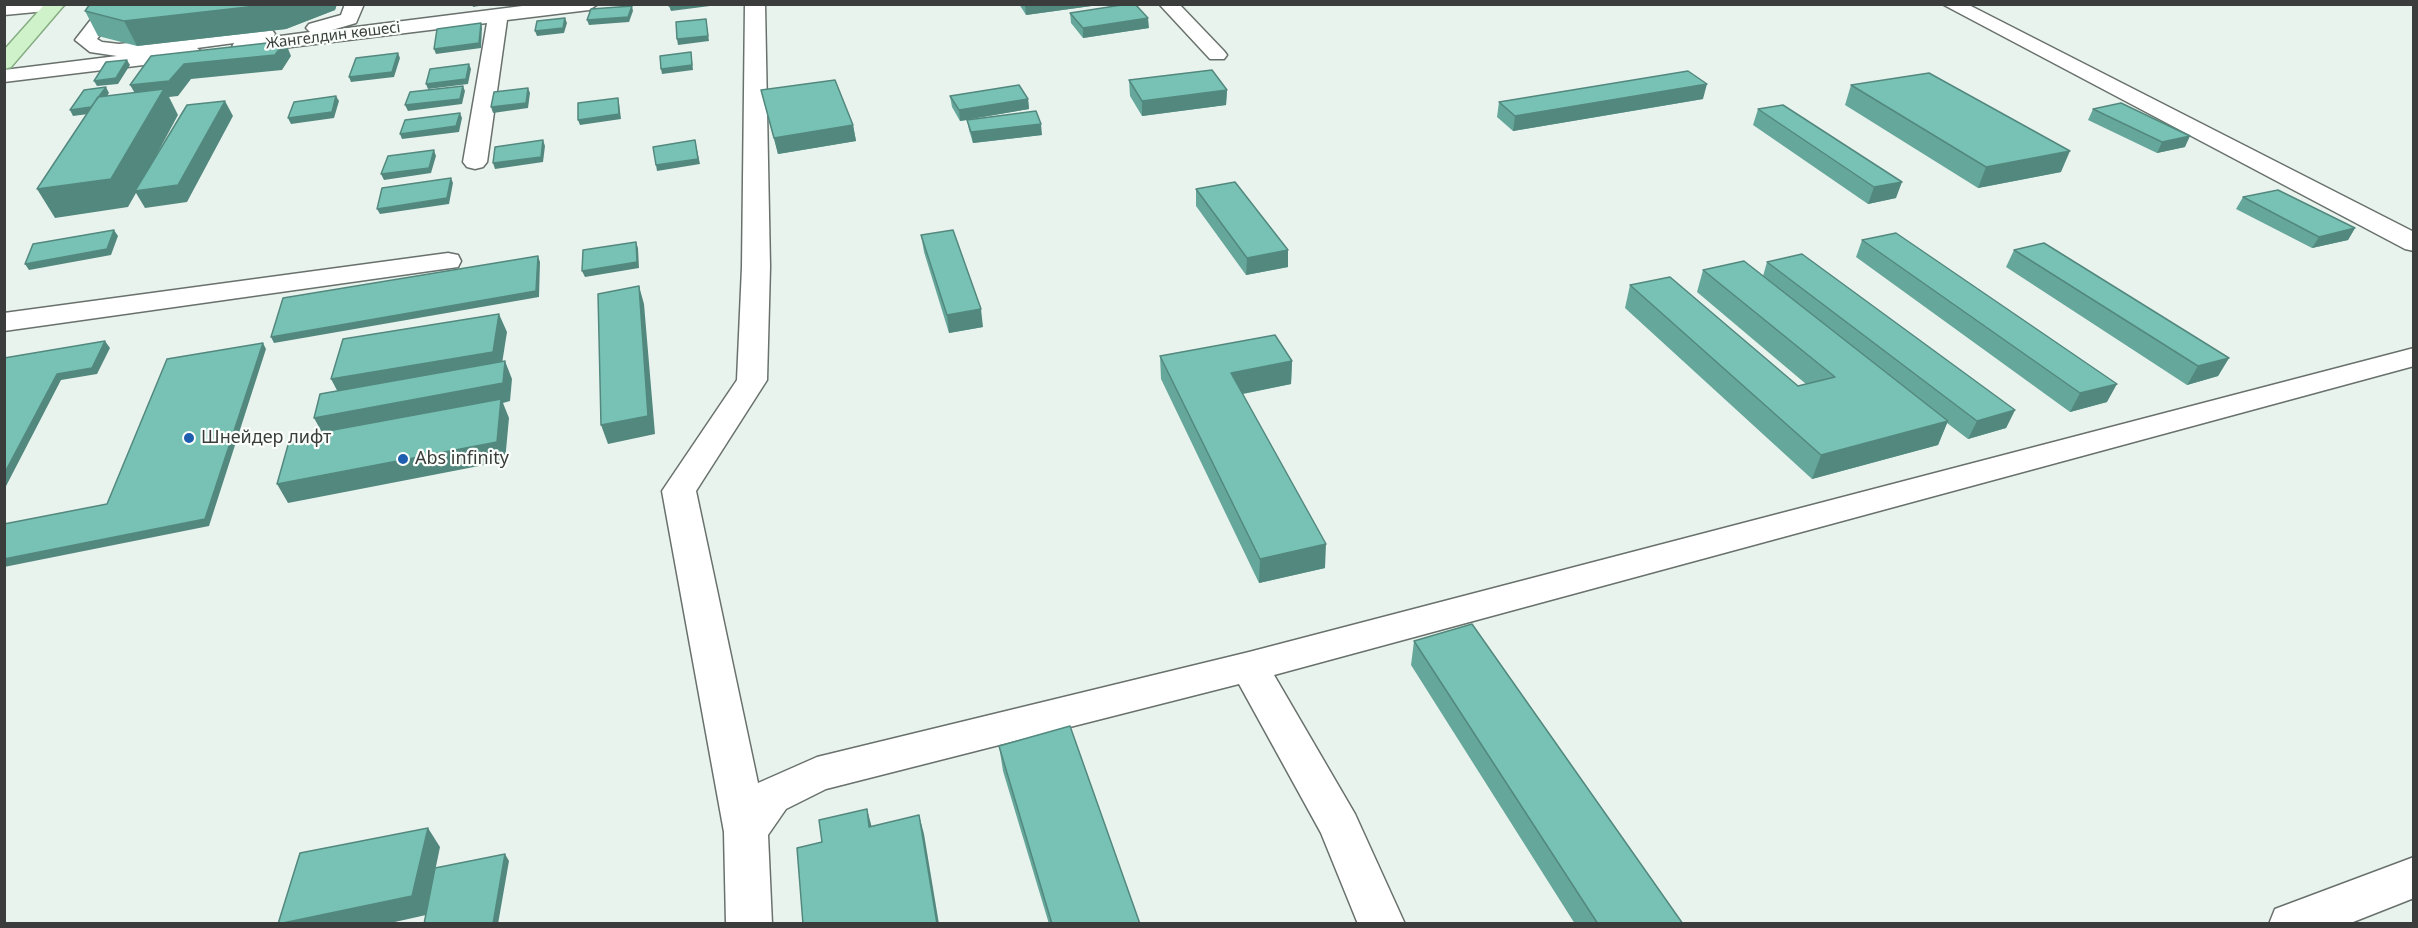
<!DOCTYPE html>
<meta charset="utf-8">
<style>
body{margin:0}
#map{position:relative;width:2418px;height:928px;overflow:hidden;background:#e9f3ee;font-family:"Noto Sans",sans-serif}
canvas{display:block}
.frame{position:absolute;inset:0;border:6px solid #3a3d3b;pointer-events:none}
</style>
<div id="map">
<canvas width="2418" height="928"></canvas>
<div class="frame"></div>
</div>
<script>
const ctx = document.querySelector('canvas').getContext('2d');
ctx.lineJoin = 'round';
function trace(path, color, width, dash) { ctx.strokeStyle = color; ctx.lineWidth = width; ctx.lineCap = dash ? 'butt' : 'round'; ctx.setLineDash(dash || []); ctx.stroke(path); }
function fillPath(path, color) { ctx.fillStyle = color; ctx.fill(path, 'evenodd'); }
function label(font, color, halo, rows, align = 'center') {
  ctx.font = font + ' "Noto Sans",sans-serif'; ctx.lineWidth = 4.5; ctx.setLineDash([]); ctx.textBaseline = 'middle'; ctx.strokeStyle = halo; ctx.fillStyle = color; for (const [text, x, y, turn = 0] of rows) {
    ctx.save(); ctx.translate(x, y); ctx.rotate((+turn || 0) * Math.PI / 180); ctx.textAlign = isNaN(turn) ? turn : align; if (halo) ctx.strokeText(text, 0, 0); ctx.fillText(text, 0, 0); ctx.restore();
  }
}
const minor = new Path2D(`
 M4,4h62l-9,6 -53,5z
 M103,4h20l-26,35 5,3 17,2 146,-16 7,2 3,4 -2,3 37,-5 -4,-4 3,-4 32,-9 4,-11h19l-8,19 -24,7 206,-26h60l-9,6 -82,10 -20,142 -4,5 -8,2 -8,-2 -4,-5 24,-139 -245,30 -7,-2 -3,-4 2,-4 -37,5 6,5 -3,4 -7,2 -189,23v-12l113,-14 -27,-4 -15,-12z
 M745,4h20l5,263 -3,113 -71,111 62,292 59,-26 432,-105 1165,-304v18l-1140,309 81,139 50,110h-47l-37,-91 -82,-149 -413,105 -40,20 -18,26 4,89h-46l-2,-92 -62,-341 75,-111 5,-113z
 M1159,4h20l45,47 3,4 -3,4h-14z
 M1942,4h25l447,228v19l-9,-2z
 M448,253l10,2 3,6 -3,6 -454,64v-18z
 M2414,857v41l-66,26h-79l6,-15z`);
const major = new Path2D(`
 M45,4h20l-54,63 -7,2v-19z`);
trace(minor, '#69716c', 3);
trace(major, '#86ad82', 3);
fillPath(minor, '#fff');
fillPath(major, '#cff2cb');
fillPath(new Path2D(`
 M90,4h247l-2,6 -49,19 -149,17 -39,-10 -13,-25z
 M1019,4h87l-80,11z
 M1070,13l79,15 -66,10 -12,-15z
 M1129,80l98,10 -1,15 -84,11 -12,-20z
 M1851,85l210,87 -83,16 -133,-83z
 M761,90l92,35 3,16 -78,13z
 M950,96l78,3 1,10 -59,10 72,16 -69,8 -4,-13 -2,-10 -7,1 -8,-14z
 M1703,99l-190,32 -16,-14 2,-15z
 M1758,109l138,89 -28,6 -115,-79z
 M2093,109l92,38 -28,6 -69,-33z
 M1196,189l92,78 -42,8 -50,-69z
 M2243,197l112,31 -7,12 -36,8 -76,-39z
 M921,235l62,92 -34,6 -25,-81z
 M1862,240l245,162 -37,10 -214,-155z
 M2014,250l215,108 -11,18 -31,9 -181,-118z
 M1767,262l248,148 -9,18 -38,11 -21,-16 -9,22 -126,34 -187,-171 5,-23 168,101 8,-2 -109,-92 6,-22 60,6z
 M1160,356l132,5 -1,23 -48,10 82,174 -66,15 -98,-204z
 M1414,641l269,283h-108l-164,-259z
 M999,746l141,178h-91l-46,-153z`), '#66a79b');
fillPath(new Path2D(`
 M274,4h63l-2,6 -49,19 -149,17 -13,-25z
 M472,4h19l-18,3z
 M683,4h26l1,2 -39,5 -2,-5z
 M1030,4h76l-80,11 -1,-10z
 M632,6l1,5 -4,11 -40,3 -2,-5z
 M565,18l2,5 -3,10 -27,3 -2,-5z
 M1148,18l1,10 -66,10v-10z
 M706,19l3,22 -31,4 -1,-6z
 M481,23l1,5 -1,20 -45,6 -2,-5z
 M285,41l6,15 -9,14 -91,9 -13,17 -9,1 9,18 -41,76 88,-90 8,15 -46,86 -42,6 -9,-15 -8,14 -73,11 -18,-29 102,-89 -9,-15 54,-21z
 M691,52l2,18 -31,4 -1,-5z
 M398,53l2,5 -6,19 -43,5 -2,-5z
 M127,60l3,5 -12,19 -21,2 -3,-5z
 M469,64l2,5 -3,15 -40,5 -2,-5z
 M1707,84l-4,15 -190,32 2,-15z
 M463,86l2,5 -3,13 -54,7 -3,-6z
 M106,87l3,6 -13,20 -23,3 -3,-6z
 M528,88l2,5 -2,15 -35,5 -2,-6z
 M1227,90l-1,15 -84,11v-15z
 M336,96l3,5 -5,17 -43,6 -3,-6z
 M618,98l1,5 2,16 -41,6 -2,-5z
 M1028,99l1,10 -69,12 -1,-11z
 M460,113l2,5 -3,14 -57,7 -2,-5z
 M1041,124l1,11 -69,8 -2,-11z
 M853,125l3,16 -78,13 -4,-16z
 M2190,136l-5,11 -28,6 5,-11z
 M543,140l2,6 -2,16 -48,7 -2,-6z
 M695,140l5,24 -43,7 -1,-6z
 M434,150l2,6 -5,17 -47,7 -3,-6z
 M2070,151l-9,21 -83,16 8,-21z
 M451,178l2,5 -4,21 -69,10 -3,-5z
 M1902,182l-6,16 -28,6 6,-17z
 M2355,228l-7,12 -36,8 7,-11z
 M114,230l4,6 -7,19 -82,15 -4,-6z
 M636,242l2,6 1,20 -54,9 -3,-6z
 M1288,250v17l-42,8 1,-17z
 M538,256l2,6 -1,35 -265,46 -3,-6z
 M639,286l5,18 11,130 -47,10 -7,-19z
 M981,309l2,18 -34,6 -2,-18z
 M499,314l8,18 -6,38 -160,28 -10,-19z
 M105,341l5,7 -13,26 -36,6 -57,110v-16l53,-100z
 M263,343l3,6 -57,177 -205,41v-8l201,-40z
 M2229,358l-11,18 -31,9 11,-19z
 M505,361l7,18 -2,22 -7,2 6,15 -4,43 -217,42 -11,-19 47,-48 -10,-18z
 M1292,361l-1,23 -60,12v-23z
 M2117,384l-10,18 -37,10 10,-19z
 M2015,410l-9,18 -38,11 9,-18z
 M1948,421l-10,24 -126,34 9,-24z
 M1326,544l-1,24 -66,15 1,-24z
 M867,809l5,19 -3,-1z
 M919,815l5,19 15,90h-2z
 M428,828l12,19 -14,68 -40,9h-106z
 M505,854l4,7 -11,63h-5z`), '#53887e');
const building = new Path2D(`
 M90,4h184l-150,17 -39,-10z
 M669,4h14l-14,2z
 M1128,4h7l13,14 -65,10 -13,-15z
 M632,6l-4,11 -41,3 4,-11z
 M565,18l-2,10 -28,3 2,-10z
 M706,19l2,17 -31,3 -1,-17z
 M481,23l-2,20 -45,6 3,-20z
 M285,41l-10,14 -91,9 -15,17 -39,4 21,-29z
 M691,52l1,13 -31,4 -1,-13z
 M398,53l-6,19 -43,5 7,-19z
 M127,60l-11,18 -22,3 12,-19z
 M469,64l-3,15 -40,5 4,-15z
 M1212,70l15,20 -85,11 -13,-21z
 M1688,71l19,13 -192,32 -16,-14z
 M1929,73l141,78 -84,16 -135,-82z
 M835,80l18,45 -79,13 -13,-48z
 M1019,85l9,14 -69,11 -9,-14z
 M463,86l-3,13 -55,6 5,-13z
 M106,87l-15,20 -21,3 14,-20z
 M528,88l-2,15 -35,4 3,-15z
 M164,89l-53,90 -74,10 61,-92z
 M336,96l-4,16 -44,6 6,-16z
 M618,98l1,16 -41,6v-17z
 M225,101l-47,84 -43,6 52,-86z
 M2121,103l69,33 -28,6 -69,-33z
 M1783,105l119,77 -28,5 -116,-78z
 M1036,111l5,13 -70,8 -4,-12z
 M460,113l-4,13 -56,8 5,-14z
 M543,140l-2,17 -48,6 2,-16z
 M695,140l3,19 -42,6 -3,-18z
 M434,150l-5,18 -48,6 7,-18z
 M451,178l-4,20 -70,11 5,-21z
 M1235,182l53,68 -41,8 -51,-69z
 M2278,190l77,38 -36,9 -76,-40z
 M114,230l-7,19 -82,15 8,-20z
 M953,230l28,79 -34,6 -26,-80z
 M1896,233l221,151 -37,9 -218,-153z
 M636,242l1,20 -55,9 1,-21z
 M2044,243l185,115 -31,8 -184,-116z
 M1802,254l213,156 -38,11 -210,-159z
 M538,256l-2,35 -265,46 12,-39z
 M1744,261l204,160 -127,34 -191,-170 40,-8 128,109 37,-9 -132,-107z
 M639,286l9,130 -47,9 -3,-131z
 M499,314l-6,38 -162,27 12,-40z
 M1275,335l17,26 -61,12 95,171 -66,15 -100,-203z
 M105,341l-13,27 -35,6 -53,100v-116z
 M263,343l-58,176 -201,40v-35l103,-20 60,-145z
 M505,361l-2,22 -189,35 6,-24z
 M501,399l-4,43 -220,42 13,-46z
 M1472,624l211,300h-85l-184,-283z
 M1070,726l70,198h-88l-53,-178z
 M867,809l2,18 50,-12 18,109h-134l-6,-76 25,-6 -3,-22z
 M428,828l-16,68 -134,28 22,-71z
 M505,854l-12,70h-69l11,-56z`);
fillPath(building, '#77c2b4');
trace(building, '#53887e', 1.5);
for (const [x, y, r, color] of [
 [189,438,6,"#1e5eaf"],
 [403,459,6,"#1e5eaf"]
]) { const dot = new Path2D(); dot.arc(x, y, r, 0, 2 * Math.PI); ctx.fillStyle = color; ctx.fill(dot); trace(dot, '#fbfffc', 2); }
label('15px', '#3a3d3b', '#fbfffc', [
 ["Жангелдин көшесі",333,36,-7]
]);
label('18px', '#3a3d3b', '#fbfffc', [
 ["Шнейдер лифт",201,438],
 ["Abs infinity",415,459]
], 'left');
</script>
